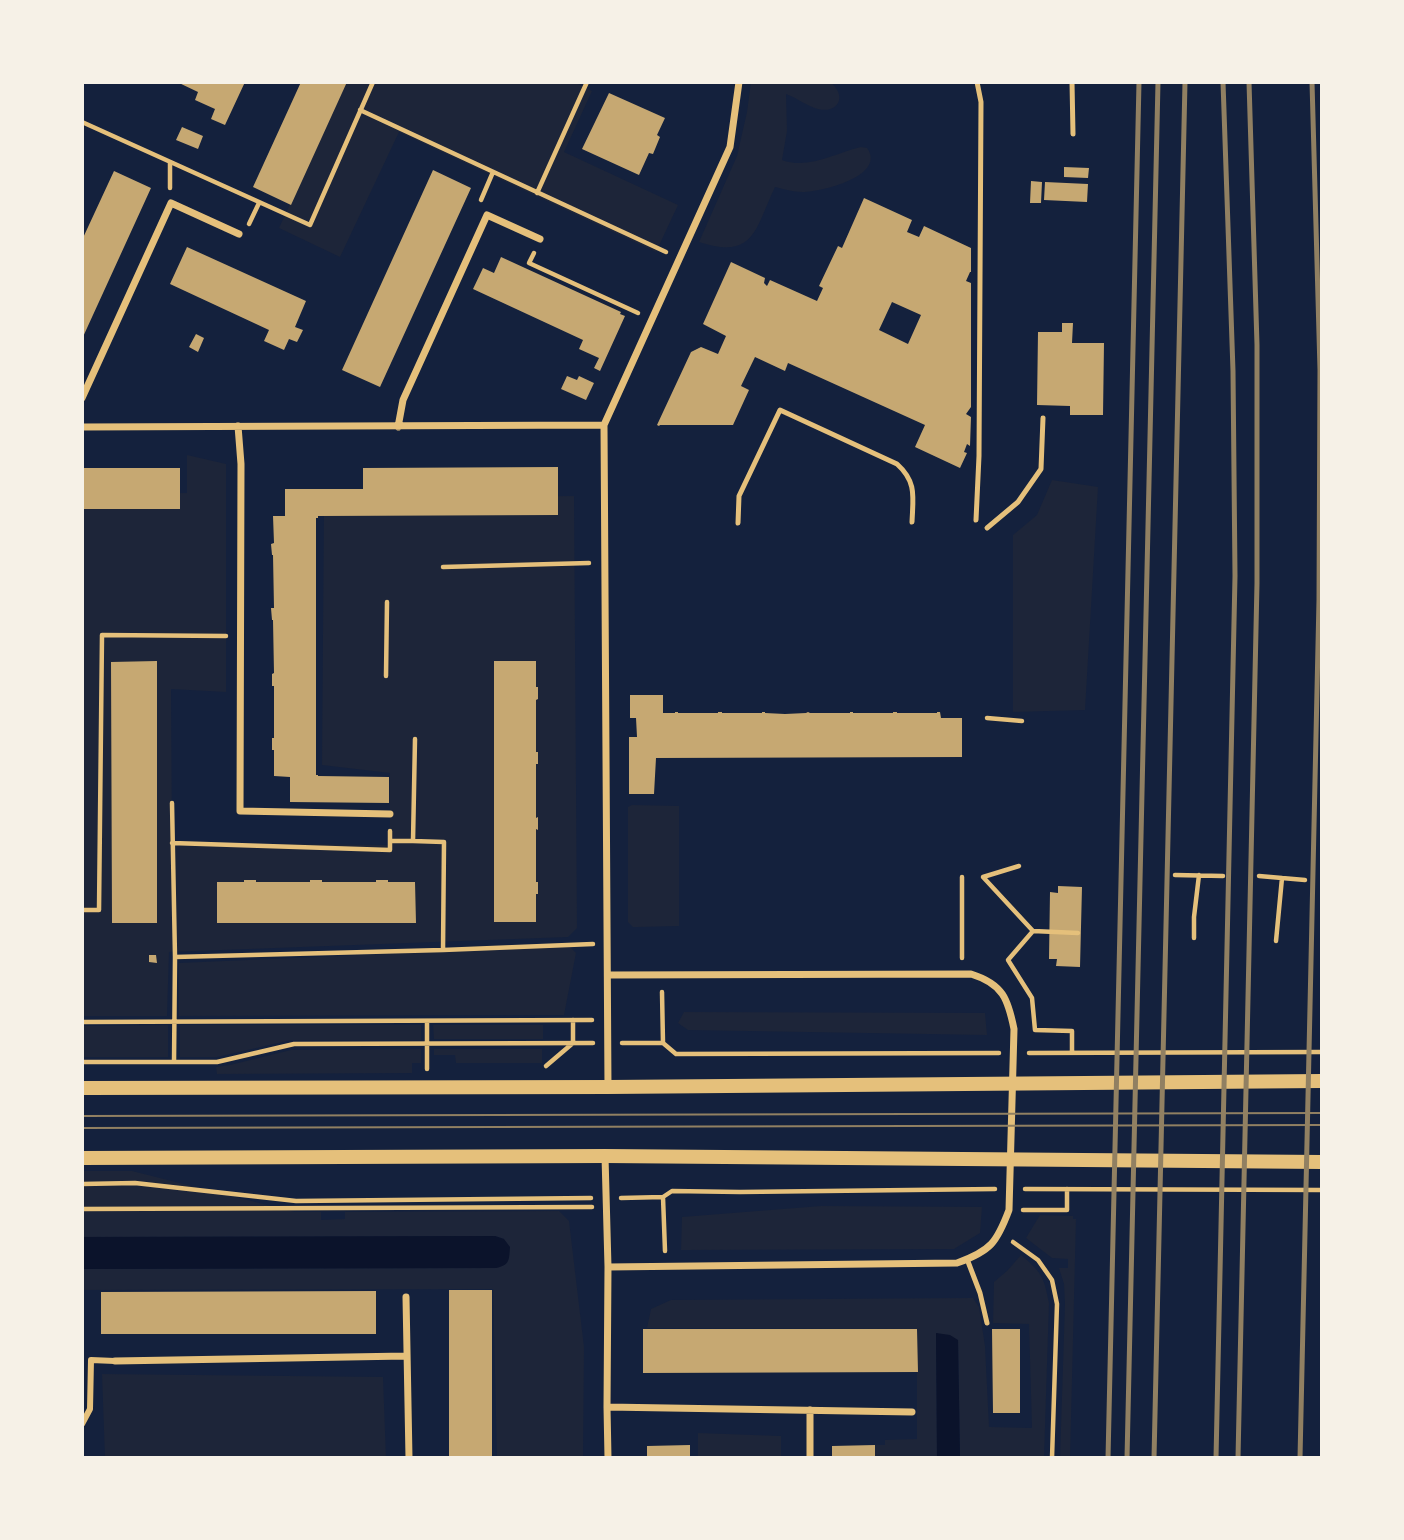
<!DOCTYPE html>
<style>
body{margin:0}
#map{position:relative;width:1404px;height:1540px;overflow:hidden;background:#14213d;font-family:"Open Sans",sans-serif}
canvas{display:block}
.frame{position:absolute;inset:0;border:84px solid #f6f1e7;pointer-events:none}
</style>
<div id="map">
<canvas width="1404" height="1540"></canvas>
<div class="frame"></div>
</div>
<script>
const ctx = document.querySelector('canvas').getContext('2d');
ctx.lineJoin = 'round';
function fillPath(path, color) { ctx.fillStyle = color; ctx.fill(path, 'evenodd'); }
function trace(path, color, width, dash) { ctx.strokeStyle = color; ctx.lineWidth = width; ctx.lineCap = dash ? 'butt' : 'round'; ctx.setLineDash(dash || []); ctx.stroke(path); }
fillPath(new Path2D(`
 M347,82h227l18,9 -28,61 114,53 -22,47 -257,-120 -59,125 -61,-29z
 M751,82h79c18,14 8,32 -12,27 -11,-3 -21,-11 -32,-15l1,37 -5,29c26,10 53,-7 79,-13l6,1c20,28 -46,44 -64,44 -10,0 -19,-3 -28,-5 -20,42 -20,73 -76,55l38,-86 10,-44z
 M187,455l39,9v228l-55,-3 1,154 218,2v-72l-68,-8 2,-261 43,-6 207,-2 3,432 -9,9 -399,15 -2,64h-85v-522l105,-1z
 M1052,480l46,7 -13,223 -72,2v-177l24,-20z
 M632,805l47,1v120l-41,1h-5l-5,-5v-115z
 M569,946l7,7 -12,62 -385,1v-53z
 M684,1012l301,1 2,22 -299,-5 -10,-7z
 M168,1025v32h-86v-31z
 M180,1025h241v15h-130l-74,17h-37z
 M433,1025h110v14h-109z
 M421,1049v14h-9v10l-195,1 -1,-7 14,-2 61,-15z
 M434,1049h108v14h-86l-1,-8h-21z
 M82,1171h50l163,41h26v8l24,-1v-7l214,-1 10,10 15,126 -1,111h-86l-4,-169 -411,1v-21l414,-1 8,-29 -9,-3 -413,1z
 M821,1206l161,1 -2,26 -26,16 -273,1 1,-33z
 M1040,1215l33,1v3h3l-6,239h-10l5,-154 -1,-20 -5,-16h9v-9l-16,-1 -26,-20z
 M1021,1255c20,17 23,21 28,48l-5,155h-84l-2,-118 -22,-7 1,125h-62v-13h10v-5l32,-1v-110l-270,-1 4,-19 20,-9 302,-2 6,9 6,39 4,81 43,1 -3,-104 -36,-1 1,-41 13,-11z
 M102,1374l281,3 3,81h-281z
 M698,1433l83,3v22h-83z`), '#1d2539');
fillPath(new Path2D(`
 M495,1236l9,3 6,8c-1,13 0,18 -14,21l-414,1v-32z
 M936,1333l14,2 8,5 2,118h-23z`), '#0b132b');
fillPath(new Path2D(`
 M177,82h68l-20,43 -14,-6 4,-10 -20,-9 3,-8z
 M301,82h46l-56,123 -38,-18z
 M609,93l56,25 -8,17 3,2 -7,17 -4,-1 -10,22 -57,-26z
 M182,127l21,9 -5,13 -22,-9z
 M1064,167l25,1 -1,10 -24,-1z
 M433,170l38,18 -91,199 -38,-17z
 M114,171l37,17 -69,151v-99z
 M1031,181l11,1 -1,21h-11z
 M1045,182l43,2 -1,18 -43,-2z
 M864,198l48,22 -5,12 12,5 5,-11 47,22v24h-1l-4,9 5,2v124l-5,7 5,3 -1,29 -3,-2 -3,8 3,1 -7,15 -45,-21 10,-22 -137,-62 -3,8 -30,-14 -14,29 8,4 -16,35h-73l-1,1 -2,-1 34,-73 10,-5 17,7 8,-18 -23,-12 28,-62 34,16 -1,5 3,3 3,-6 47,21 6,-13 -4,-2 19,-40 4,2zM892,302l29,13 -13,29 -29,-14z
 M187,247l119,54 -11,26 8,3 -6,12 -8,-3 -5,11 -20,-9 5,-11 -99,-46z
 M501,257l120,55 -1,2 5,2 -25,55 -6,-3 5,-10 -20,-9 4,-9 -110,-51 10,-21 11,5z
 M1062,323h11l-1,20h32l-1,72h-33v-9l-33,-1 1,-73h24z
 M196,334l8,4 -6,14 -9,-5z
 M567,376l10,4 2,-4 15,7 -8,17 -25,-11z
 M558,467v48l-240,1v2h-2v257h2v1l71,1v26l-99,-1v-25l-16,-1v-26h-2v-12h2v-52h-2v-12l2,-1 -1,-53h-1l-1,-12h3l-1,-53h-1l-1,-11 3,-1 -1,-27h12v-27h78v-21z
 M82,468h98v41h-98z
 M157,661v262h-45l-1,-261z
 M494,661h42v26h2v12l-2,1v52h2v12h-2v54l2,-1v13l-2,-1v53h2v12h-2v28h-42z
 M630,695h33v18h12v-1h3v1h40v-1h4v1h40v-1h3v1l20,1 21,-1 2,-1 2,1h40v-1h3v1h40v-1h4v1h40v-1h3l1,6h21v39l-306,1 -2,36h-25v-57h8l-1,-19h-6z
 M244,880h12v2h54v-2h12v2h54v-2h12v2h27l1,41h-199v-41h27z
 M1058,886l24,1 -2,80 -24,-1 1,-7h-8l1,-67 8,1z
 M149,955h7l1,8 -8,-1z
 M449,1290h43v168h-43z
 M376,1291v43h-275v-42z
 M643,1329h274l1,43 -275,1z
 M992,1329h28v84h-27z
 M690,1445v13h-43v-12z
 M875,1445v13h-43v-12z`), '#c6a872');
trace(new Path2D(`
 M360,110l306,142
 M82,122l228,103 63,-143
 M170,163v25
 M537,193l50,-111
 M481,200l12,-28
 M249,224l10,-21
 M534,253l-5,10 109,50
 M443,567l146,-4
 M386,676l1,-74
 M987,718l35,3
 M415,739l-2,102 31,1 -1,108
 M172,803l3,154 -1,105
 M390,831v10h23
 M172,843l218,7v-9
 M1019,866l-36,11 50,54
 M1175,875l48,1
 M1259,876l46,4
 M82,910h17l3,-275 124,1
 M1194,938v-21l5,-42
 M1276,941l6,-63
 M175,957l268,-7 150,-6
 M962,958v-81
 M662,992l1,51
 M427,1021v48
 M82,1022l510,-2
 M622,1043h41l13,11 323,-1
 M1029,1053l293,-1
 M1072,1053v-22l-37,-1 -3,-32 -24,-38 25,-29 45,2
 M82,1062h135l77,-18 299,-1
 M546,1066l27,-23v-23
 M82,1184l53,-1 161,18 295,-3
 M1025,1189l297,1
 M663,1197l2,54
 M621,1198l42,-1 9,-6 68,1 255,-3
 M82,1209l510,-2
 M1023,1210h44v-21
 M1013,1242l25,18 14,20 5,24 -5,154`), '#e5c07b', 4.5);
trace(new Path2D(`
 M1072,82l1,52
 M976,520l3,-64 2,-354 -4,-20
 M738,523l1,-27 41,-86 117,54c20,18 16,33 15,58
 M987,528l31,-26 23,-33 2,-51
 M967,1259l13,34 7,30`), '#e5c07b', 5);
trace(new Path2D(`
 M82,1424l8,-15 1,-49 24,1`), '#e5c07b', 6);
trace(new Path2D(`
 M82,398l89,-195 68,31
 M238,426l3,38 -1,347 150,3
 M82,427l522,-2
 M398,427l5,-27 84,-185 53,24
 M608,1087l-4,-662 126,-278 9,-65
 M605,1156l3,111 -1,140 1,51
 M608,1267l349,-4c34,-12 40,-21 52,-53l5,-181c-6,-30 -11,-45 -43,-55l-362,1
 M406,1297l3,161
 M115,1361l291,-5
 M607,1407l305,5
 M810,1410v48`), '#e5c07b', 7);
trace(new Path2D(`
 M82,1088l526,-1 714,-6
 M82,1158l523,-2 717,6`), '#e5c07b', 14);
trace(new Path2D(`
 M82,1116l1240,-3
 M82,1128l1240,-3`), '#918062', 2);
trace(new Path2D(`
 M1108,1458l31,-1376
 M1127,1458l31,-1376
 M1154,1458l31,-1376
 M1216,1458l19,-882 -2,-205 -10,-289
 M1238,1458l19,-875v-238l-8,-263
 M1300,1458l19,-858 1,-230 -8,-288`), '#918062', 5);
</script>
